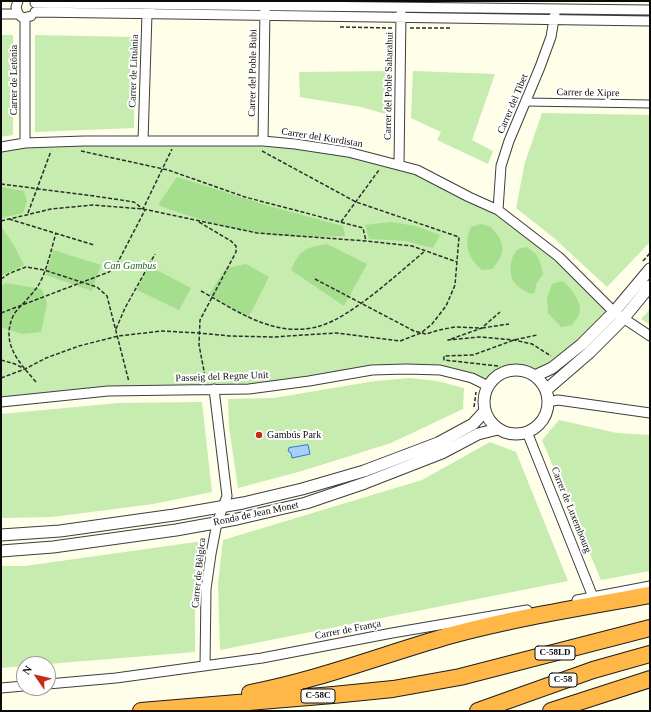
<!DOCTYPE html>
<meta charset="utf-8">
<style>
body{margin:0}
#map{position:relative;width:651px;height:712px;overflow:hidden;background:#fffee9;font-family:Georgia,serif}
canvas{display:block}
.frame{position:absolute;inset:0;border:2px solid #0b0b0b;pointer-events:none}
.north{position:absolute;left:16px;top:656px;width:40px;height:40px;box-sizing:border-box;background:#fff;border:1px solid #9d9d9d;border-radius:50%;rotate:304deg;font-size:11px;font-weight:700;line-height:16px;text-align:center;color:#0b0b0b}
.north::after{content:'';display:block;margin:auto;width:14px;height:18px;background:#c62b18;clip-path:polygon(50% 0,100% 100%,50% 72%,0 100%)}
</style>
<div id="map">
<canvas width="651" height="712"></canvas>
<div class="frame"></div>
<div class="north">N</div>
</div>
<script>
const ctx = document.querySelector('canvas').getContext('2d');
ctx.lineJoin = 'round';
function fillPath(path, color) { ctx.fillStyle = color; ctx.fill(path, 'evenodd'); }
function trace(path, color, width, dash) { ctx.strokeStyle = color; ctx.lineWidth = width; ctx.lineCap = dash ? 'butt' : 'round'; ctx.setLineDash(dash || []); ctx.stroke(path); }
function label(font, color, halo, rows, align = 'center') {
  ctx.font = font + ' Georgia,serif'; ctx.lineWidth = 4; ctx.setLineDash([]); ctx.textBaseline = 'middle'; ctx.strokeStyle = halo; ctx.fillStyle = color; for (const [text, x, y, turn = 0] of rows) {
    ctx.save(); ctx.translate(x, y); ctx.rotate((+turn || 0) * Math.PI / 180); ctx.textAlign = isNaN(turn) ? turn : align; if (halo) ctx.strokeText(text, 0, 0); ctx.fillText(text, 0, 0); ctx.restore();
  }
}
fillPath(new Path2D(`
 M1,35h12v100l-12,2z
 M35,35l100,2 -1,91 -99,4z
 M391,71l-2,44 -28,-8 -61,-10 -1,-25z
 M413,71l82,3 -23,66 21,11 -5,13 -51,-24 4,-8 -30,-14z
 M542,113l108,2v127l-43,45 -53,-49 -38,-30 9,-46z
 M25,143l270,1 122,26 81,40 61,47 55,55 -79,64c-20,-10 -33,-7 -47,10l-16,-8 -66,-9 -134,17 -164,5 -107,11v-255z
 M650,309v16l-9,-6z
 M410,378l27,3 27,7 -1,21 -72,34 -89,28 -64,17 -9,-61 -1,-28 46,-1 101,-17z
 M202,402l10,90 -59,12 -101,13 -51,1v-104l117,-11z
 M559,420l58,13 33,2v136l-49,9 -59,-140z
 M490,442l26,10 52,129 -348,69 -2,-66 5,-44 199,-60z
 M203,541l-8,48v63l-147,12h-24v2l-23,2v-102h24z`), '#c6ecaf');
fillPath(new Path2D(`
 M177,177l92,29 74,20 2,10c-30,1 -60,2 -89,-3 -34,-6 -66,-16 -98,-28z
 M1,187l23,4 3,10 -4,12 -22,5z
 M391,222l25,4 24,9 -7,13 -27,-7 -37,-2 -4,-14z
 M481,224l10,3c14,16 16,25 1,42l-10,1c-14,-12 -19,-25 -11,-43z
 M1,226l12,18 11,21 -23,11z
 M327,244l40,20 -23,42 -53,-36c9,-21 14,-22 36,-26z
 M526,247c13,7 14,13 17,27l-7,10 -1,8 -3,2c-7,-2 -15,-7 -19,-13 -4,-8 -3,-25 4,-31 2,-2 6,-2 9,-3z
 M53,250l48,15 -9,26 -46,-16z
 M246,264l23,13 -21,41 -39,-23 17,-27z
 M149,266l42,22 -12,22 -42,-20z
 M562,281c8,5 22,23 17,33 -1,4 -5,7 -7,11l-11,2 -13,-14 -1,-15 5,-14z
 M5,283l37,6 5,15 -6,28 -19,2 -21,-7v-40z`), '#a5de8d');
const water = new Path2D(`
 M308,445l2,9 -18,4 -1,-5 -3,-2 1,-3z`);
fillPath(water, '#a8cffc');
trace(water, '#2977d9', 1);
const pedestrian = new Path2D(`
 M525,102l125,2`);
const minor = new Path2D(`
 M18,1l-2,6 2,7 5,4 8,-2
 M35,3l615,7
 M35,12l615,9
 M1,14h17
 M143,141l4,-127 3,-5
 M263,141l2,-131
 M25,143v-125
 M1,147l24,-4 59,-2h179l32,3 53,8 69,18 52,27 29,13 61,47 55,55 36,24
 M399,165l2,-152
 M498,210l3,-44 8,-25 31,-74 11,-30 4,-24
 M1,402l107,-11 141,-2 60,-8 63,-11 34,-1 34,1 32,8 16,8
 M548,402l10,-2 92,13
 M527,432l66,165
 M577,600l73,-14
 M205,666l1,-77 5,-35 6,-31 10,-27 -13,-107
 M48,684l68,-6 146,-20 130,-25 135,-23
 M1,688l23,-2`);
const tertiary = new Path2D(`
 M484 402a32 32 0 1 1 64 0a32 32 0 1 1-64 0Z
 M535,376l17,-8 30,-24 32,-32 36,-43
 M546,390l44,-38 33,-33 27,-33
 M1,535l59,-4 114,-16 69,-12 59,-14 62,-18 74,-28 35,-19 12,-13
 M1,551l52,-4 123,-17 61,-11 69,-16 59,-20 77,-30 36,-19 20,-5`);
const motorway = new Path2D(`
 M250,693c68,-13 132,-38 198,-57 66,-18 134,-29 202,-41
 M141,711l192,-16 60,-6 67,-12 190,-49
 M478,711l115,-41 57,-16
 M551,711l99,-32`);
trace(pedestrian, '#3e3e3e', 9);
trace(minor, '#3e3e3e', 11);
trace(tertiary, '#3e3e3e', 13);
trace(motorway, '#1c1c1c', 18);
trace(new Path2D(`
 M340,27l52,1
 M410,28h40
 M81,151l87,19 77,27 118,31 3,13
 M1,184l100,13 33,5 9,7 29,-60
 M28,213l23,-62
 M9,219l85,26
 M1,221l50,-12 42,-4 50,4 114,24 109,8 46,5 45,16
 M199,222l32,19 5,5v6l-36,68 -1,25 7,36
 M341,222l38,-52
 M643,261l7,-8
 M1,279l9,-6 16,-6 18,3 53,17 10,9 22,86
 M315,279l99,52 12,3 13,-4 16,-3 27,1 -34,12 32,-3 34,3 18,4 19,12
 M201,291c22,12 44,27 68,34 15,5 35,6 51,1 33,-10 77,-52 105,-75
 M1,313l108,-41 9,-10 27,-52
 M484,326l16,-14
 M482,328l27,-4
 M116,329l9,-21 30,-54
 M1,360l14,4 8,4
 M498,366l-54,-6v-4l29,-1 41,-15 23,-5
 M1,378l24,-9 21,-11 33,-12 39,-10 44,-5 37,2 31,3 43,1 63,-4 64,8 21,-8 11,-9 14,-18 9,-21 4,-48 -103,-35 -94,-51
 M36,382c-18,-21 -36,-39 -22,-68 8,-10 17,-18 24,-28 9,-15 13,-36 18,-53
 M474,407l2,-15`), '#2d2d2d', 1.5, [4, 2]);
trace(pedestrian, '#fff', 7);
trace(minor, '#fff', 9);
trace(tertiary, '#fff', 11);
trace(motorway, '#ffb847', 16);
for (const [x, y, r, color] of [
 [259,435,4,"#c62b18"]
]) { const dot = new Path2D(); dot.arc(x, y, r, 0, 2 * Math.PI); ctx.fillStyle = color; ctx.fill(dot); trace(dot, '#fff', 1.5); }
for (const [x, y, w] of [
 [555,653,40],
 [563,680,28],
 [318,696,34]
]) { const box = new Path2D(); box.roundRect(x - w / 2, y - 7, w, 14, 3); ctx.fillStyle = '#fff'; ctx.fill(box); trace(box, '#0b0b0b', 1); }
label('bold 9px', '#0b0b0b', null, [
 ["C-58LD",555,653],
 ["C-58",563,680],
 ["C-58C",318,696]
]);
label('10px', '#0b0b0b', '#fff', [
 ["Carrer de Lituània",134,71,-88],
 ["Carrer del Poble Bubi",253,73,-89],
 ["Carrer de Letònia",14,80,-90],
 ["Carrer del Poble Saharahui",389,86,-89],
 ["Carrer de Xipre",588,93,1],
 ["Carrer del Tibet",513,104,-67],
 ["Carrer del Kurdistan",322,138,9],
 ["Passeig del Regne Unit",222,377,-2],
 ["Carrer de Luxembourg",571,510,68],
 ["Ronda de Jean Monet",256,514,-12],
 ["Carrer de Bèlgica",199,573,-84],
 ["Carrer de França",348,630,-11]
]);
label('italic 10px', '#1b6717', '#fff', [
 ["Can Gambus",130,266]
]);
label('10px', '#0b0b0b', '#fff', [
 ["Gambús Park",267,435]
], 'left');
</script>
